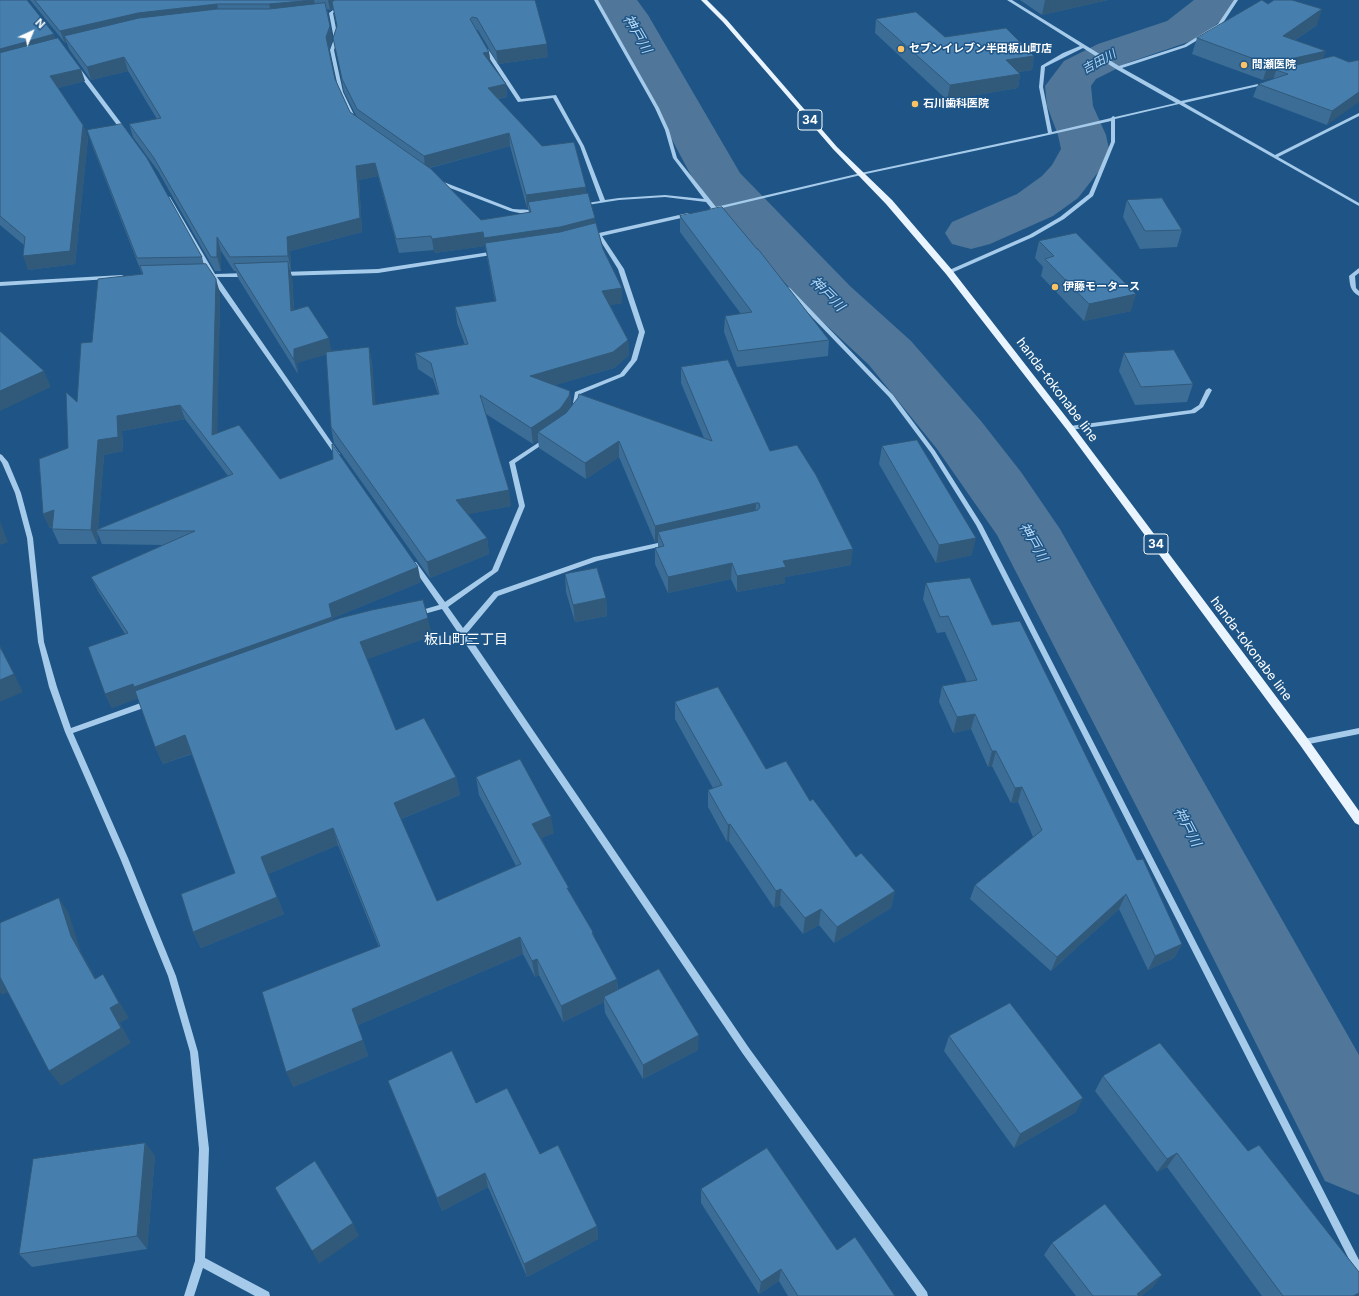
<!DOCTYPE html>
<meta charset="utf-8">
<style>
body{margin:0}
#map{position:relative;width:1359px;height:1296px;overflow:hidden;background:#1e5586;font-family:Inter,sans-serif}
canvas{display:block}
.north{position:absolute;left:12px;top:12px;width:40px;height:40px;-webkit-text-stroke:3px #1e5586;paint-order:stroke;rotate:44deg;font-size:11px;font-weight:700;line-height:16px;text-align:center;color:#fff}
.north::after{content:'';display:block;margin:auto;width:14px;height:18px;background:#fff;clip-path:polygon(50% 0,100% 100%,50% 72%,0 100%)}
</style>
<div id="map">
<canvas width="1359" height="1296"></canvas>
<div class="north">N</div>
</div>
<script>
const ctx = document.querySelector('canvas').getContext('2d');
ctx.lineJoin = 'round';
function fillPath(path, color) { ctx.fillStyle = color; ctx.fill(path, 'evenodd'); }
function trace(path, color, width, dash) { ctx.strokeStyle = color; ctx.lineWidth = width; ctx.lineCap = dash ? 'butt' : 'round'; ctx.setLineDash(dash || []); ctx.stroke(path); }
function label(font, color, halo, rows, align = 'center') {
  ctx.font = font + ' Inter,"Noto Sans JP",sans-serif'; ctx.lineWidth = 3; ctx.setLineDash([]); ctx.textBaseline = 'middle'; ctx.strokeStyle = halo; ctx.fillStyle = color; for (const [text, x, y, turn = 0] of rows) {
    ctx.save(); ctx.translate(x, y); ctx.rotate((+turn || 0) * Math.PI / 180); ctx.textAlign = isNaN(turn) ? turn : align; if (halo) ctx.strokeText(text, 0, 0); ctx.fillText(text, 0, 0); ctx.restore();
  }
}
fillPath(new Path2D(`
 M595,0h42l11,15 92,158 110,113 61,55 70,80 40,51 39,57 299,526v140l-34,-14 -157,-313 -171,-333 -60,-86 -68,-84 -59,-55 -109,-118 -7,-11 -88,-165z
 M1194,0h42l-14,20 -25,19 -67,23 -34,17 -5,7 2,20 13,29 3,14 -10,22 -21,27 -25,18 -63,28 -19,5 -19,-5 -7,-11 7,-11 65,-28 25,-18 10,-11 9,-16 -3,-14 -11,-29 -2,-20 19,-25 34,-17 69,-23z`), '#507699');
fillPath(new Path2D(`
 M347,0h5l-19,13 5,26 -4,11 9,42 14,29 -2,1 -2,-1 -14,-29 -9,-42 4,-11 -5,-26z
 M594,0h4l61,108 10,22 8,28 39,49 145,-34 187,-40 -9,-46 2,-21 22,-13 17,-7 -73,-46h5l107,66 65,-21 34,-21 16,-24h4l-17,26 -35,21 -64,21 59,33 86,-19v2l-83,19 91,52 84,-42v3l-81,41 81,46v3l-180,-102 -64,15v23l-22,54 -29,23 -31,18 -84,37 -2,-1v-2l82,-36 31,-18 29,-23 22,-52v-21l-85,19 -165,35 -143,34 7,7 -3,2 -8,-8h-4v-1l1,-1 -5,-6 -41,-5 -46,3 -38,6v-2l19,-3 -20,-55 -27,-48 -35,4 -34,-52v-1h4l33,50 35,-4 28,51 21,54 14,-2 46,-3 39,4 -31,-41 -8,-28 -10,-22zM1083,48l33,21 60,34 -61,14 -2,-1 -2,2 -59,14 -9,-45 2,-20z
 M75,67h4l48,64v2h-4l-48,-64z
 M437,181h4l72,28c9,1 19,0 27,3 -8,4 -21,1 -30,-1l-73,-28z
 M166,196l4,1 45,77 31,-1 3,2 -3,2h-29l122,176 1,1 -1,1h-4l-124,-177 -4,-2 3,-1 -44,-78z
 M688,213l3,2 -1,1 -88,20 22,33 21,63 -8,28 -13,16 -44,18 -2,15 -3,2 -2,-1 -1,-1 3,-17 45,-18 11,-14 8,-28 -21,-63 -20,-32 -7,2 -3,-2 11,-4z
 M496,251l3,2 -1,1 -120,19 -96,3 -3,-2 3,-2 96,-3z
 M1359,268v5l-4,3 1,12 3,3v5c-9,-5 -9,-11 -10,-20z
 M122,275l3,2 -1,1 -124,8v-4z
 M788,287l2,1 103,107 42,56 47,74 377,735v15l-3,-2 -380,-748 -45,-72 -42,-56 -103,-107 -1,-1z
 M1209,388l3,2 -9,17 -8,6 -125,17 -3,-2 3,-2 121,-16 8,-5 7,-15z
 M547,437l3,2 -1,1 -34,23 10,43 -27,65 -50,36 15,21 31,-36 100,-35 73,-16h2l1,2 -3,2 -70,16 -99,35 -31,37 282,415 178,244 1,4h-11l-174,-242 -301,-445 -25,7 -3,-2 1,-2 24,-7 -27,-39 -1,-2 1,-2h4l29,40 47,-32 27,-64 -10,-44z
 M0,454l2,1 6,7 13,31 12,45 11,104 13,45 14,41 78,-28 3,1 1,2 -1,2 -79,28 55,125 48,118 22,76 11,97 -4,109 64,34 1,4h-15l-52,-28 -9,28h-10l11,-35 4,-112 -9,-97 -22,-76 -48,-118 -55,-126 -16,-45 -11,-45 -11,-104 -12,-45 -13,-30 -2,-3z
 M1359,728v6l-55,11 -3,-1 -1,-2 1,-2 3,-1z`), '#a6cbea');
fillPath(new Path2D(`
 M701,0h6l20,20 110,127 55,53 60,70 121,156 235,313 51,72v14l-4,-2 -55,-78 -233,-315 -121,-156 -60,-70 -53,-55 -110,-127z`), '#eaf4fe');
fillPath(new Path2D(`
 M0,0l56,39 29,42 -27,7 25,37 5,13 -13,126 -47,6 -4,-25 -24,-20z
 M30,0h505l13,57 -50,7 -20,-34h-2l13,22 1,11 16,21 1,13 -9,2 44,47 44,41v6l9,31 8,25 19,54 -12,2 18,35 1,15 -15,13 -59,17 15,6 1,15 133,32 -23,-55v-16l89,84 81,114 -66,12v6l-48,9 -6,-13 -63,14 -13,-29v-16l3,-1v-6l-3,1 -36,-85 -33,22 -47,-31 -1,-8 -5,4 -47,-30 25,92 -43,8 19,24 2,16 -59,24 -96,-135 -3,-16 -5,-73 -29,9 1,11 -60,-96 -2,-7h-2l-13,-20v20h-6l-57,-100 -25,-34 -4,-13 28,-5 -29,-48 -37,9 -22,-31 -2,-6h-2zM334,8l3,19 -4,11 3,12 8,42 13,25 -7,-5 -15,-33 -6,-29 3,-11 -5,-30 3,1zM510,146l17,62h1l1,5 -48,7 -51,-52zM378,176l21,77 35,-3v3l51,-7 10,55 -40,6 2,16 8,22 -50,8 3,16 15,10 5,15 -63,11 -3,-42 -3,-16 -37,4 -38,-41 -2,-33 -2,-7h1l-1,-19 72,-19 -3,-52z
 M1020,0h88l-66,15z
 M1268,4l49,21 -22,15 28,19 26,3 10,-2 -32,65 -74,-28 5,-13 15,-5 1,-2 -11,3 -71,-26 5,-16z
 M876,19l69,18 89,19 -2,14 -13,2 1,2 -2,14 -71,12 -72,-67z
 M87,130l115,127 2,8 16,28 -3,140 204,149 -88,36v2l99,16 -65,23 29,71 60,47 4,18 -59,24 36,82 79,-35 -37,-71 -3,-18 78,56 -13,5 29,55 23,39 1,5 23,42 1,11 80,60 -55,29 -38,-66 -1,-11 -41,20 -24,-47 -4,2 -12,-23 -165,71 10,31 -75,31 86,-140 -41,-102 -70,29 16,40 -83,34 -8,-16 42,-59 -43,-119 -29,10 -8,-17 -17,-49 -26,10 -7,-14 20,-60 -27,-43 -7,-14 72,-32 -61,-1 -4,-10 -1,10h-38l-7,-15v-1h-2l-7,-14 25,-66 9,-46 15,-60 50,-68 -50,-129zM185,419l43,57 -130,53 6,-74 19,-4 -1,-20z
 M1127,200l55,30 -5,17 -37,2 -17,-32z
 M680,216l149,124 -1,16 -91,11 -13,-35 1,-16 16,-2 -61,-82z
 M1039,241l92,70 -47,10 -43,-45 2,-9 -8,-9z
 M1124,353l69,31 -6,18 -52,3 -16,-34z
 M882,446l90,109 -36,8 -57,-99z
 M565,574l41,24 1,18 -32,6 -9,-30z
 M926,583l66,42 145,235 45,84 -8,14 -26,12 -29,-61 -68,62 -81,-72 5,-14 58,-48 -15,-35 -7,1 -19,-37 -4,1 -17,-38 -18,4 -14,-31 3,-16 25,-4 -22,-50 -8,1 -14,-34z
 M675,702l135,99 46,56 39,34 -4,17 -57,35 -15,-18 -16,9 -23,-29 -6,3 -45,-67 -2,1 -19,-35v-17l5,-2 -38,-69z
 M949,1036l127,76 -62,36 -70,-97z
 M1103,1076l145,75 111,121v23l-1,1h-96l-95,-129 -10,5 -62,-81z
 M388,1081l88,22 64,51 57,72 1,13 -71,38 -39,-90 -46,24 -48,-115z
 M145,1143l10,13 -8,93 -115,18 -13,-13z
 M701,1189l136,61 58,46h-107l-9,-15 -20,13 -58,-91z
 M1052,1243l101,44 -12,9h-65l-32,-41z`), '#3c6d96');
fillPath(new Path2D(`
 M314,0l3,12 -45,4 -3,-12z
 M328,0h16l-14,10z
 M1045,0h63l-66,15z
 M217,4l3,13 -156,19 3,7h-2l-5,-12 78,-18z
 M1322,9l-5,16 -39,26 5,-15z
 M330,26l2,13 -3,11 -3,-13z
 M54,34l4,12 -58,16v-13z
 M547,44l1,13 -50,7 -2,-13z
 M1326,51l-6,15 -44,4 -2,7 -11,3 5,-16z
 M489,52l2,13 -8,-12z
 M1034,56l-2,14 -28,4 2,-14z
 M124,57l4,14 -37,9 -4,-13z
 M81,69l4,12 -31,8 -4,-13z
 M1020,74l-2,14 -71,12 3,-15z
 M506,84l1,13 -18,3 -1,-12z
 M1359,92v10l-32,23 5,-14z
 M83,125l5,13 -13,126 -47,6 -5,-14z
 M509,133l1,13 -85,23 -1,-13z
 M375,163l3,13 -19,4 3,52 -72,19 1,19 -3,-14 -1,-19 69,-71z
 M586,187l1,13 -59,2v6h-1l-1,-13z
 M595,218l1,14 -111,11 1,9 -2,-14z
 M483,232l2,14 -51,7 -2,-14z
 M217,237l4,14v20l-4,-14z
 M288,262l4,15 3,49 -4,-15z
 M216,279l4,14 -3,157 -5,-15z
 M622,288v15l-19,4 -1,-16z
 M1136,294l-5,17 -47,10 5,-17z
 M329,338l3,15 -35,10 1,11 -4,-14v-11z
 M628,340l1,15 -15,13 -83,24 -1,-16z
 M369,347l3,16 5,58 -4,-16z
 M44,371l7,16 -51,24v-20z
 M570,391l1,16v5l-33,20v8l-5,4 -2,-16z
 M180,405l5,14 -63,12 1,20 -19,4 -6,75h-2l2,4 -1,10 -6,-14 7,-90 19,-24z
 M619,441v16l-33,22 -1,-16z
 M509,490l2,16 -52,10 -3,-16z
 M756,503l-1,16 -97,13v9l-3,1v-16z
 M54,510l7,15 -11,3 -7,-14z
 M0,521l8,21 -8,3z
 M487,538l2,16 -59,24 -3,-16z
 M976,538l-4,17 -36,8 3,-18z
 M853,549l-2,16 -66,12v6l-48,9v-16l46,-15z
 M732,563l-1,16 -63,14v-16z
 M418,567l3,15 -88,36 3,13 -197,67 -27,10 -7,-14 28,-10z
 M606,598l1,18 -32,6 -2,-17z
 M428,618l4,18 -67,24 -5,-18z
 M0,645l23,47 -23,10z
 M975,714l-4,15 -18,4 4,-16z
 M185,735l8,18 -30,11 -8,-17z
 M992,751h4l-4,15 -4,1z
 M456,777l4,18 -62,25 -4,-17z
 M1022,787l-4,15 -7,1 4,-15z
 M551,816l3,17 -19,8 -3,-17z
 M730,824l-1,17 -2,1 1,-17z
 M333,828l5,17 -70,29 16,40 -83,34 -8,-16 68,-75z
 M781,889l-1,16 -6,3 2,-17z
 M895,891l-4,17 -57,35 3,-16z
 M1126,894l-7,15 -68,62 6,-14z
 M59,898l10,16 12,38 24,42 -10,-15 -24,-43z
 M821,909l-2,16 -16,9 2,-16z
 M520,937l3,17 -165,71 10,31 -75,31 -7,-15 66,-63z
 M1182,944l-8,14 -26,12 7,-14z
 M537,959l2,16 -4,2 -3,-16z
 M103,974l26,44 -9,5 11,20 -70,43 -12,-15 61,-63z
 M0,976l11,15 -9,4 -2,-3z
 M617,979l1,16 -14,2v5l-41,20 -2,-16z
 M699,1035l-1,15 -55,29v-14z
 M1083,1098l-7,14 -62,36 6,-14z
 M145,1143l10,13 -8,93 -10,-13z
 M1177,1153l-10,14 -10,5 10,-13z
 M485,1173l3,14 -46,24 -5,-13z
 M353,1223l6,13 -40,28 -7,-13z
 M597,1226l1,13 -71,38 -3,-13z
 M781,1269l-2,12 -20,13 2,-12z
 M1162,1275l-9,12 -12,9h-6l2,-2z
 M1359,1293v2l-1,1h-5z`), '#31597a');
const building = new Path2D(`
 M0,0h27l27,34 -54,15z
 M35,0h279l-45,4h-52l-79,9 -78,18z
 M335,0h200l12,44 -51,7 -19,-33 -5,-1 -2,2 19,33 -6,1 23,31 -18,4 54,58 32,-4 12,45 -60,8 -17,-62 -85,23 -67,-47 -15,-30 -9,-41 4,-12 -5,-24z
 M1262,0l6,4 6,-4h18l30,9 -39,27 43,15 -58,13 -71,-26z
 M325,3l5,23 -4,11 9,42 15,33 81,57 50,51 50,-8 -3,-10 60,-9 7,25 -35,9 -76,11 -1,-6 -51,7 -1,-3 -35,3 -21,-76 -19,3 4,52 -73,19 1,19 -58,1 -13,-20v20h-6l-57,-99 -25,-34 32,-6 -37,-61 -37,10 -23,-31 75,-18 78,-9h52z
 M916,12l29,25 61,-9 28,28 -28,4 14,14 -70,11 -74,-66z
 M58,38l23,31 -31,7 33,49 -13,126 -47,5 2,-19 -25,-21v-163z
 M1334,56l15,6 10,-2v32l-27,19 -74,-27 30,-10 -12,-4z
 M122,124l25,34 55,99 -65,1 -50,-128z
 M1162,198l20,32 -37,1 -18,-31z
 M722,207l35,42h1l71,91 -91,11 -13,-35 27,-4 -72,-96z
 M596,223l7,26 19,39 -20,3 26,49 -15,12 -83,24 40,15 -1,5 -9,13 -29,19 -51,-33 29,95 -53,10 31,38 -60,24 -96,-135 -5,-75 43,-5 4,58 66,-11 -8,-31 -16,-10 53,-9 -13,-37 41,-6 -11,-58 75,-11z
 M1076,233l60,61 -47,10 -44,-45 9,-3 -15,-15z
 M288,262l3,49 17,-5 21,32 -35,11v11l-60,-96z
 M206,264l10,15 -4,156 27,-10 41,54 53,-20 -1,-15 86,123 -89,37 3,13 -198,70 -1,-3 -28,10 -17,-47 40,-14 -37,-56 104,-46 -99,-1 137,-56 -53,-69 -63,11 1,21 -20,3 -7,90 -39,-1 2,-19 -11,4 -4,-55 29,-11 -2,-56 11,10 4,-59 11,-1 6,-63 45,-5 -3,-8z
 M0,331l44,40 -44,20z
 M1174,350l19,34 -52,3 -17,-34z
 M728,360l42,91 27,-6 19,30 37,74 -70,12 3,6 -49,9 -5,-13 -64,14 -13,-29 9,-2 -6,-14 100,-22 2,-3 -1,-4h-3l-101,23 -36,-85 -34,22 -47,-31 28,-19 12,-15 1,-4 133,47 -31,-74z
 M917,440l59,98 -37,7 -57,-99z
 M597,568l9,30 -33,7 -8,-31z
 M970,578l22,47 28,-4 117,239 6,-1 39,85 -27,12 -29,-62 -69,63 -82,-72 67,-55 -20,-43 -7,1 -19,-37h-4l-17,-37 -18,3 -15,-31 35,-6 -29,-64 -8,1 -14,-34z
 M423,600l5,18 -68,24 36,88 28,-12 32,59 -62,26 43,98 84,-37 -45,-87 44,-18 31,57 -19,8 37,64h-2l26,44 -1,1 25,46 -56,27 -24,-47 -5,2 -12,-24 -168,72 11,31 -77,32 -24,-80 118,-46 -47,-118 -72,29 16,40 -84,35 -12,-38 54,-21 -50,-138 -30,12 -20,-56 205,-73 32,-8z
 M0,647l14,27 -14,6z
 M718,687l48,82 20,-8 24,40 3,-2 43,58 5,-4 34,38 -58,36 -16,-18 -16,9 -24,-29 -5,2 -46,-67 -2,1 -20,-35 14,-5 -47,-83z
 M59,898l12,38 24,43 8,-5 16,29 -9,5 11,20 -72,43 -49,-94v-54z
 M659,969l40,66 -56,30 -39,-68z
 M1010,1003l73,95 -63,36 -71,-98z
 M1160,1043l88,108 11,-6 100,127v21l-6,3h-70l-106,-143 -10,6 -64,-83z
 M452,1051l24,52 31,-15 33,66 18,-9 39,81 -73,38 -39,-91 -48,25 -49,-117z
 M145,1143l-8,93 -118,18 14,-95z
 M767,1148l70,102 18,-13 40,59h-97l-17,-27 -20,13 -60,-93z
 M315,1161l38,62 -41,28 -37,-63z
 M1105,1204l57,71 -25,19 2,2h-46l-41,-53z`);
fillPath(building, '#467fae');
trace(building, '#31597a', 1);
for (const [x, y, r, color] of [
 [901,49,4,"#fac165"],
 [1244,65,4,"#fac165"],
 [915,104,4,"#fac165"],
 [1055,287,4,"#fac165"]
]) { const dot = new Path2D(); dot.arc(x, y, r, 0, 2 * Math.PI); ctx.fillStyle = color; ctx.fill(dot); trace(dot, '#1e5586', 1.5); }
label('bold 11px', '#fff', '#1e5586', [
 ["セブンイレブン半田板山町店",909,49],
 ["間瀬医院",1252,65],
 ["石川歯科医院",923,104],
 ["伊藤モータース",1063,287]
], 'left');
label('italic 12px', '#b2d5f2', '#1e5586', [
 ["吉田川",1099,62,-28]
]);
for (const [x, y, w] of [
 [810,120,24],
 [1156,544,24]
]) { const box = new Path2D(); box.roundRect(x - w / 2, y - 10, w, 20, 3); ctx.fillStyle = '#1e5586'; ctx.fill(box); trace(box, '#fff', 1); }
label('bold 12px', '#fff', null, [
 ["34",810,120],
 ["34",1156,544]
]);
label('13px', '#fff', '#1e5586', [
 ["handa-tokonabe line",1057,390,53],
 ["handa-tokonabe line",1251,649,53]
]);
label('italic 14px', '#b2d5f2', '#1e5586', [
 ["神戸川",637,34,60],
 ["神戸川",827,294,45],
 ["神戸川",1033,542,60],
 ["神戸川",1187,827,62]
]);
label('14px', '#fff', '#1e5586', [
 ["板山町三丁目",466,640]
]);
</script>
